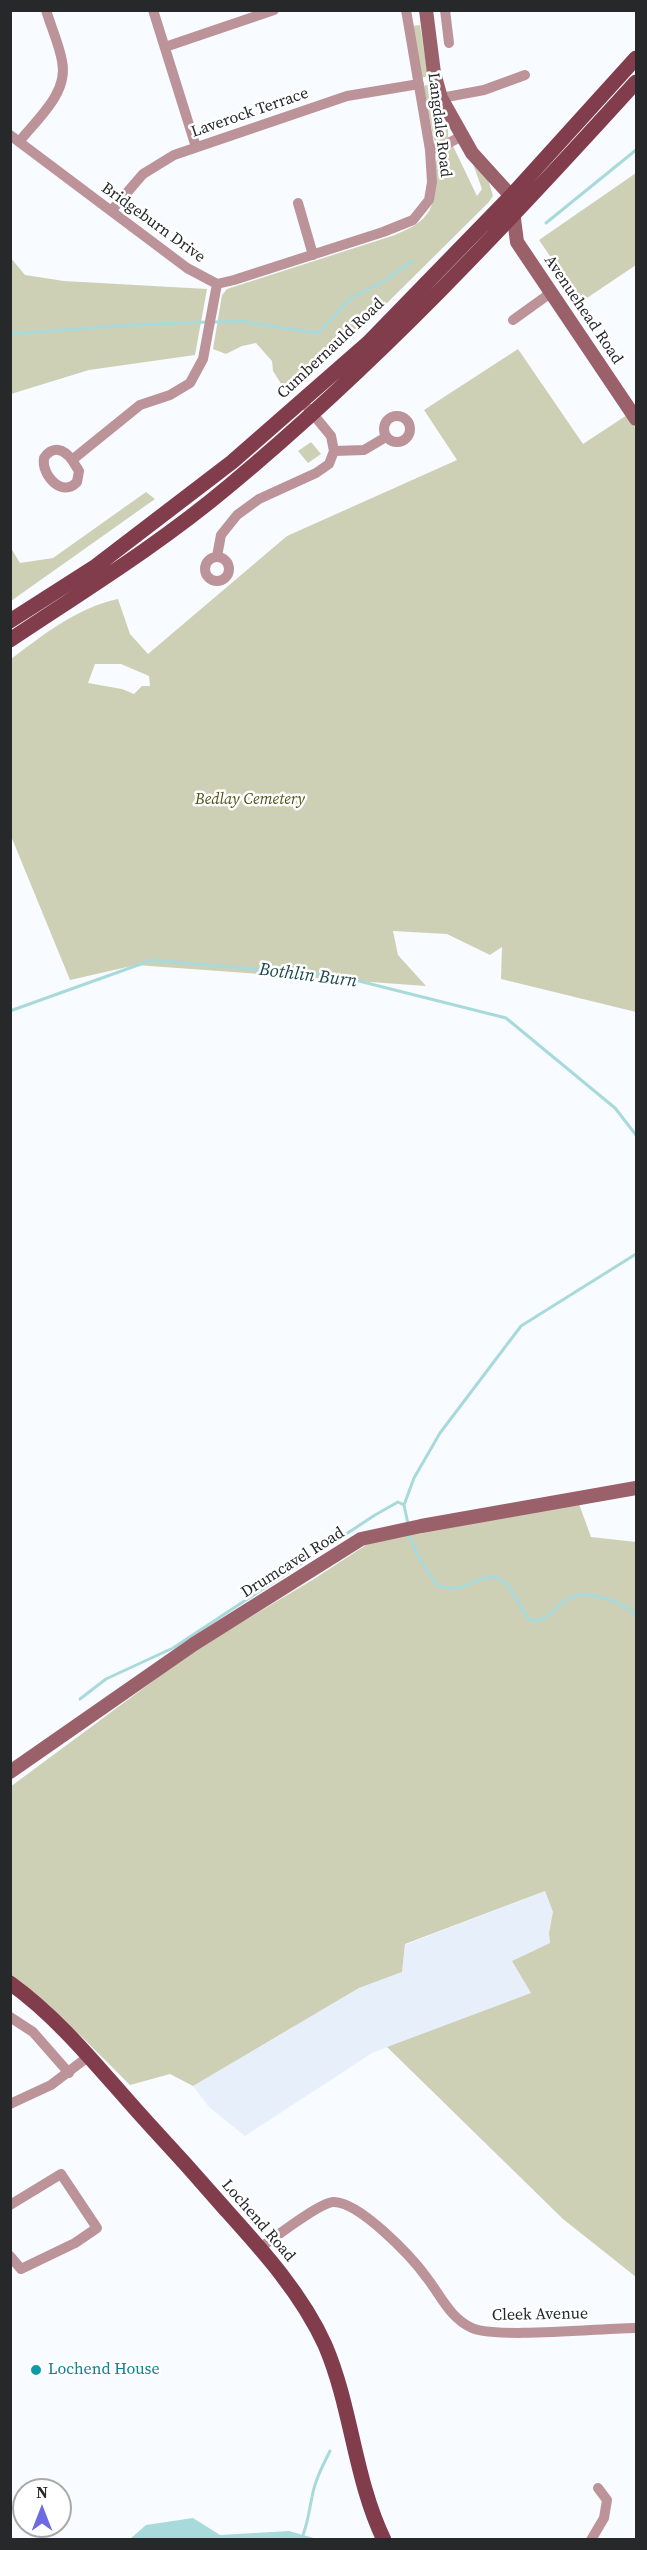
<!DOCTYPE html>
<style>
body{margin:0}
#map{position:relative;width:647px;height:2550px;overflow:hidden;background:#f8fbff;font-family:"Source Serif 4",serif}
canvas{display:block}
.frame{position:absolute;inset:0;border:12px solid #262829;pointer-events:none}
.north{position:absolute;left:12px;top:2478px;width:60px;height:60px;box-sizing:border-box;background:#fff;border:2px solid #a8a9a9;border-radius:50%;rotate:0deg;font-size:16px;font-weight:700;line-height:24px;text-align:center;color:#262829}
.north::after{content:'';display:block;margin:auto;width:21px;height:27px;background:#6d6ae4;clip-path:polygon(50% 0,100% 100%,50% 72%,0 100%)}
</style>
<div id="map">
<canvas width="647" height="2550"></canvas>
<div class="frame"></div>
<div class="north">N</div>
</div>
<script>
const ctx = document.querySelector('canvas').getContext('2d');
ctx.lineJoin = 'round';
function fillPath(path, color) { ctx.fillStyle = color; ctx.fill(path, 'evenodd'); }
function trace(path, color, width, dash) { ctx.strokeStyle = color; ctx.lineWidth = width; ctx.lineCap = dash ? 'butt' : 'round'; ctx.setLineDash(dash || []); ctx.stroke(path); }
function label(font, color, halo, rows, align = 'center') {
  ctx.font = font + ' "Source Serif 4",serif'; ctx.lineWidth = 5; ctx.setLineDash([]); ctx.textBaseline = 'middle'; ctx.strokeStyle = halo; ctx.fillStyle = color; for (const [text, x, y, turn = 0] of rows) {
    ctx.save(); ctx.translate(x, y); ctx.rotate((+turn || 0) * Math.PI / 180); ctx.textAlign = isNaN(turn) ? turn : align; if (halo) ctx.strokeText(text, 0, 0); ctx.fillText(text, 0, 0); ctx.restore();
  }
}
fillPath(new Path2D(`
 M545,1891l9,21 -5,21 2,10 -20,50 -159,60 -127,83 -36,-29 -16,-21 166,-98 43,-16 3,-27z`), '#e7f0fa');
fillPath(new Path2D(`
 M420,25l8,51 -7,2 -8,-52z
 M430,84l18,45v9l-11,5 -3,-3 -11,-54z
 M453,146l24,50 5,-7 -10,-28 15,15 6,20 -5,7 -102,101 -99,89 -14,-22 -1,-10 -16,-18 -14,3 -16,8 -13,-5 9,-54 5,-6 168,-54c13,-6 26,-11 34,-24 15,-24 -7,-56 24,-65z
 M636,173v92l-55,37 -42,-62z
 M10,257l15,18 39,6 143,8 -12,66 -106,15 -78,24z
 M518,349l65,95 44,-29 9,14v583l-135,-33 1,-32 -12,8 -43,-21 -54,-3 5,24 28,31 -290,-21 -66,15 -59,-144v-177c32,-24 67,-52 107,-60l12,35 18,20 139,-118 170,-76 -33,-50zM95,664h26l28,12 1,10h-8l-8,8 -12,-5 -34,-6z
 M311,442l10,12 -13,9 -10,-12z
 M146,492l9,7 -144,102v-53l9,15 33,-5z
 M579,1504l12,33 45,5v735l-73,-58 -176,-172 144,-54 -19,-32 38,-18 -1,-10 4,-21 -8,-21 -140,53 -3,28 -43,16 -166,98 -23,-12 -40,11 -49,-49 -70,-61 -1,-188 185,-137 119,-71 52,-34 67,-17z`), '#ced0b6');
fillPath(new Path2D(`
 M193,2518l27,17 69,-4 28,8h-187l16,-14z`), '#a9dadb');
trace(new Path2D(`
 M546,223l90,-73
 M214,322l25,-1 79,12 33,-35 31,-16 31,-21
 M10,334l122,-9 75,-3
 M10,1011l142,-51 191,17 163,41 109,90 21,27
 M408,1524l-4,-19 10,-27 26,-45 81,-107 115,-72
 M409,1534c3,15 19,39 29,52 6,1 13,3 19,2 16,-3 33,-19 48,-5 12,10 14,28 27,38 21,-2 23,-16 39,-24 17,-7 54,5 65,19
 M80,1699l26,-20 67,-31 202,-133 23,-13 6,3
 M303,2535c5,-13 6,-24 9,-38 3,-17 11,-32 18,-46`), '#a9dadb', 3);
trace(new Path2D(`
 M153,10l43,137
 M445,10l4,33
 M165,47l109,-37
 M441,98l43,-8 41,-15
 M10,135l177,133 30,16 17,-4 149,-48 30,-12 16,-20 3,-18 -2,-32 -24,-140
 M19,142c18,-23 50,-49 43,-81 -3,-17 -11,-34 -16,-51
 M430,150l13,-4 19,-10
 M298,203l15,52
 M111,211l32,-37 31,-19 173,-59 72,-12
 M513,320l39,-28
 M384 429a13 13 0 1 1 26 0a13 13 0 1 1-26 0Z
 M334,451l30,-1 22,-13
 M72,460c-8,-11 -19,-15 -28,-2 -3,17 18,40 33,24l2,-11 -7,-11 68,-55 30,-10 20,-12 13,-24 14,-75
 M217,556l4,-21 16,-20 22,-16 57,-26 13,-9 5,-13 -3,-15 -23,-28
 M205 569a12 12 0 1 1 24 0a12 12 0 1 1-24 0Z
 M10,2017l23,15 36,41
 M10,2104l41,-19 38,-29
 M10,2205l51,-31 36,54 -22,15 -54,26 -11,-13
 M260,2248c14,-10 59,-45 73,-46 26,-1 79,55 94,76 14,18 23,40 45,50 24,11 132,0 164,0
 M591,2540l13,-22 3,-18 -9,-12`), '#bc9399', 10);
trace(new Path2D(`
 M426,10l8,63 7,25 31,55 39,43 6,46 119,177
 M10,1772l184,-128 167,-105 60,-13 215,-38`), '#9b616b', 14);
trace(new Path2D(`
 M10,621l86,-55 136,-104 136,-119 143,-147 125,-138
 M10,640c75,-50 150,-96 219,-154 147,-122 279,-263 407,-404
 M10,1983c54,39 93,91 137,139 27,29 53,58 79,88 37,41 76,84 99,135 27,63 29,133 59,195`), '#813d4b', 15);
for (const [x, y, r, color] of [
 [36,2370,6,"#0f9aa8"]
]) { const dot = new Path2D(); dot.arc(x, y, r, 0, 2 * Math.PI); ctx.fillStyle = color; ctx.fill(dot); trace(dot, '#fff', 2); }
label('16px', '#262829', '#fff', [
 ["Laverock Terrace",250,113,-19],
 ["Langdale Road",439,125,83],
 ["Bridgeburn Drive",153,223,36],
 ["Avenuehead Road",583,310,56],
 ["Cumbernauld Road",331,349,-43],
 ["Drumcavel Road",293,1563,-32],
 ["Lochend Road",258,2221,49],
 ["Cleek Avenue",540,2315,-1]
]);
label('italic 16px', '#535417', '#fff', [
 ["Bedlay Cemetery",250,800]
]);
label('16px', '#0d838f', '#fff', [
 ["Lochend House",48,2370]
], 'left');
label('italic 18px', '#1c4849', '#fff', [
 ["Bothlin Burn",308,976,7]
]);
</script>
